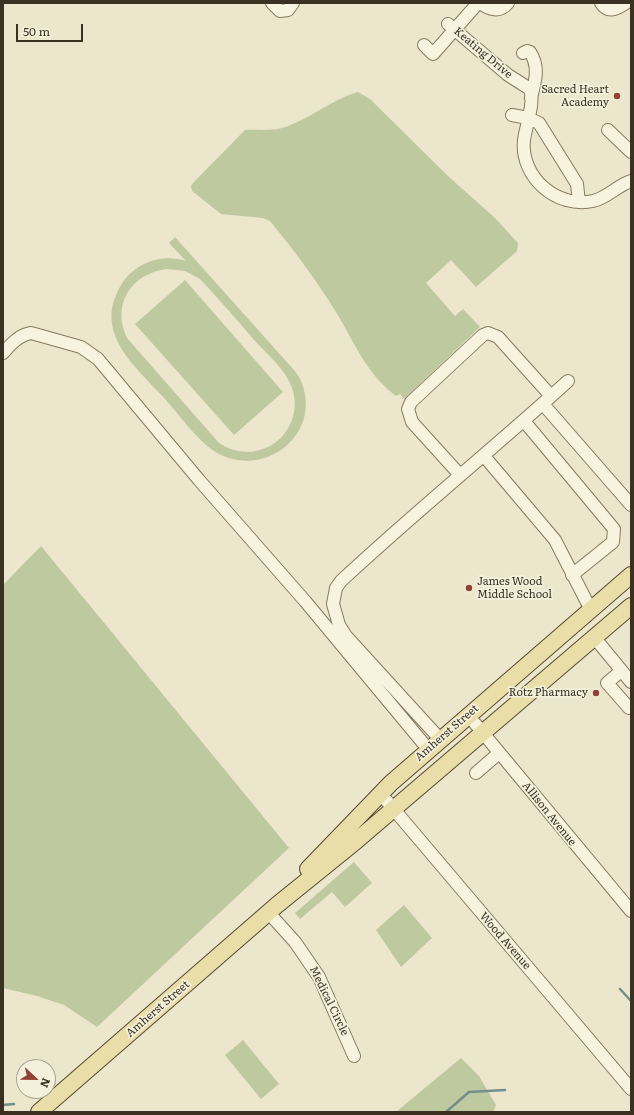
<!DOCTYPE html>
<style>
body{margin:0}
#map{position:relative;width:634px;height:1115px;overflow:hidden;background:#ece6cc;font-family:Literata,serif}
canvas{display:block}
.frame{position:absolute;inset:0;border:4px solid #3a3123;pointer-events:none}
.north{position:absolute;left:16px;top:1059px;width:40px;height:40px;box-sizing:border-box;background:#f4f0db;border:1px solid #aaa491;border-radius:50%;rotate:112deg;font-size:11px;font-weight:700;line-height:16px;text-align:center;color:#3a3123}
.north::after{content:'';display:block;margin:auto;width:14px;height:18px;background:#914136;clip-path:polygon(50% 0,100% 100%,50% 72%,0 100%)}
.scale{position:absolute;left:16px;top:24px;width:67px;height:18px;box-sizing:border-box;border:2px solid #3a3123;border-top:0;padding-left:5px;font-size:12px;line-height:14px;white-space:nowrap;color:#3a3123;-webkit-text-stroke:3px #f4f0db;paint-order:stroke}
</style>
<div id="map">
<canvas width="634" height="1115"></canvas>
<div class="frame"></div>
<div class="north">N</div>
<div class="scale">50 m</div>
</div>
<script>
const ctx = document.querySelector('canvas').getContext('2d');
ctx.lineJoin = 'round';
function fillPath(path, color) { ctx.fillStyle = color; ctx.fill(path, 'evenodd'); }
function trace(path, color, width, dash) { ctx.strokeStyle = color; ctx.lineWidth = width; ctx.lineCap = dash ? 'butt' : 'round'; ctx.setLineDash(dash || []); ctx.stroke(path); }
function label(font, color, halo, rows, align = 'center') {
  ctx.font = font + ' Literata,serif'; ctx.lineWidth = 3.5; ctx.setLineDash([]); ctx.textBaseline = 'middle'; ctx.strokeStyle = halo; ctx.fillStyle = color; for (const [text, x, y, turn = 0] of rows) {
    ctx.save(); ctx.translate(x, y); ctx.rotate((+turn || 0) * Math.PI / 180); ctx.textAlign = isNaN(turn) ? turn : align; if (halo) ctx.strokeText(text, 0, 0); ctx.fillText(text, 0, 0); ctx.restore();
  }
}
fillPath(new Path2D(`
 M358,92l12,7 78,77 47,42 23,25 -1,8 -41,36 -25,-27 -25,23 29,33 8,-7 17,18 -76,72 -4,-5 -4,2c-31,-24 -40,-51 -60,-84 -20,-32 -42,-62 -66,-91l-7,-3 -42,-4 -29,-23 -1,-5 3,-4 51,-52c16,-1 28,2 43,-4 24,-9 45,-27 70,-34z
 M175,237l110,123c5,6 12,12 15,19 26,56 -40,105 -89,70 -17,-13 -31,-33 -45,-49 -25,-28 -65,-59 -52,-100 4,-10 9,-21 18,-28 15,-13 36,-17 54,-11l-17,-18zM166,269l19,2 15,8c19,20 37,41 55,62 13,14 31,29 37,47 8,22 -2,47 -22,58 -17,9 -36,7 -51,-3l-92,-105c-16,-33 4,-64 39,-69z
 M185,280l98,112 -49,43 -99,-111z
 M41,546l248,302 -192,179 -33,-22 -27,-9 -34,-8v-403z
 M354,862l18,21 -27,24 -13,-15 -32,27 -5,-6z
 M404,905l28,33 -31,29 -25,-37z
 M243,1040l36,44 -18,15 -36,-44z
 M461,1058l18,18 17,29 -3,7h-97z`), '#bfc9a0');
trace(new Path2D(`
 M620,989l11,12
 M3,1105l11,-1
 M446,1112l23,-20 36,-2`), '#738f8b', 2.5);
const minor = new Path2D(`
 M272,3l8,8 8,-1 5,-7
 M481,3c8,7 19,10 27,0
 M601,3c7,11 16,6 25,0
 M448,24l60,51 22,14c5,14 -4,36 -6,51 -4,37 33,69 69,61 14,-3 25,-16 38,-20
 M424,45l9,9 45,-51
 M523,53l4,-2 3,1c10,15 5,30 1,46
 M512,115l16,3 11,5 38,61 2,18
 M608,130l23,22
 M3,353c8,-9 16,-18 28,-20l50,14 17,12 101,121 106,121 123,148
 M543,404l88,101
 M524,421l90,108 -1,13 -41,33
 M484,456l71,84 36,70
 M460,475l-48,-53 -4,-13 3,-7 72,-67 5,-2 10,4 53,59
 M594,637l37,45
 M621,671l-14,12 22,25
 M468,715l163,196
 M440,739l-94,-103 -7,-11 -6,-21 3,-16 5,-7c74,-69 152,-132 227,-200
 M476,773l23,-20
 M380,793l251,296
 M268,912l27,30 24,35 35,79`);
const major = new Path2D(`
 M308,869l83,-86 240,-208
 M39,1112l238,-207 79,-64 275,-235`);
trace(minor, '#877a61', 14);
trace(major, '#564834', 18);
trace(minor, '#f7f3df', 12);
trace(major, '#eadea8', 16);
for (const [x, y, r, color] of [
 [617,96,4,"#914136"],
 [469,588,4,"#914136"],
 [596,693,4,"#914136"]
]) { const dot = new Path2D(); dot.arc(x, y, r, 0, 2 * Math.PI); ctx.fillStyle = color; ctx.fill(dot); trace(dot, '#f4f0db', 1.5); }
label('11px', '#3a3123', '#f4f0db', [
 ["Keating Drive",483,53,40],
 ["Amherst Street",447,733,-41],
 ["Allison Avenue",549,814,51],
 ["Wood Avenue",505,941,49],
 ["Medical Circle",329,1001,64],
 ["Amherst Street",158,1009,-41]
]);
label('11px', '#3a3123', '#f4f0db', [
 ["Sacred Heart",609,90],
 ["Academy",609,103],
 ["James Wood",477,582,"left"],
 ["Middle School",477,595,"left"],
 ["Rotz Pharmacy",588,693]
], 'right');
</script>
